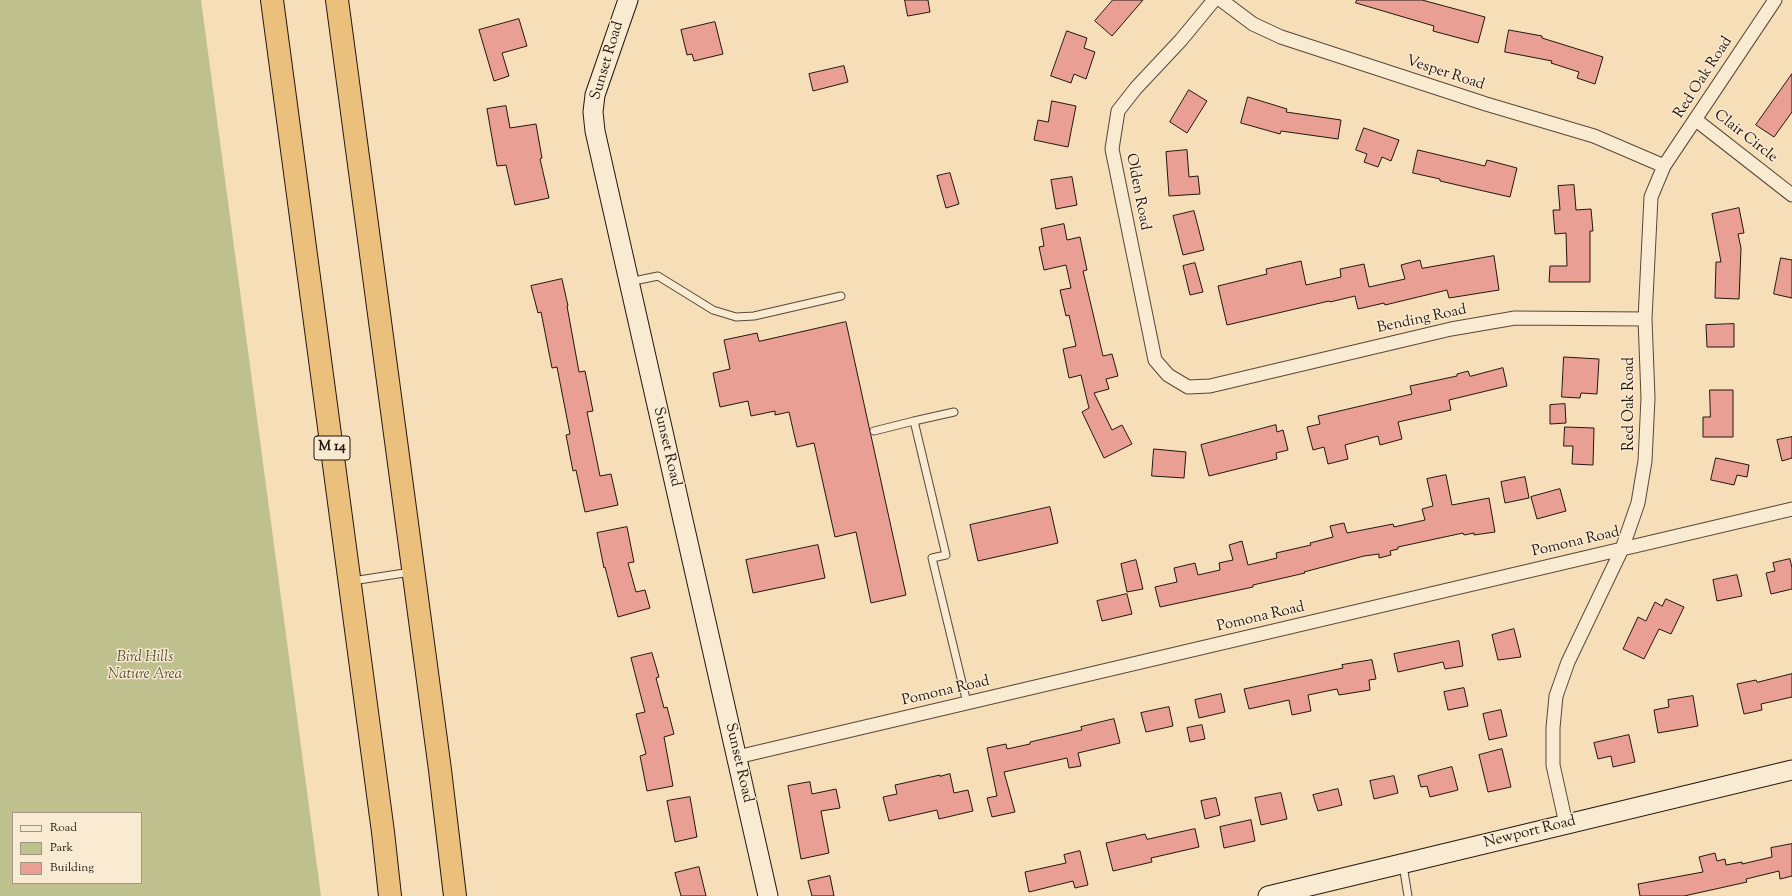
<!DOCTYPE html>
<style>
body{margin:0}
#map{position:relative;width:1792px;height:896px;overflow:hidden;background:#f6deb9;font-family:"Sorts Mill Goudy",serif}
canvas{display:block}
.legend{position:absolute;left:12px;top:812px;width:130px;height:72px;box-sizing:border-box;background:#f9ead2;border:1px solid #a39584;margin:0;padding:5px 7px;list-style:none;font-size:12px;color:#22160e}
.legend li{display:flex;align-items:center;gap:8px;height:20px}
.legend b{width:20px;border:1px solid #a39584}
</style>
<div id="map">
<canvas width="1792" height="896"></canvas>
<ul class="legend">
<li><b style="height:5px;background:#f9ead2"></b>Road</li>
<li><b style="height:11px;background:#bec18e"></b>Park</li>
<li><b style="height:11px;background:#e99f94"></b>Building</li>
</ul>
</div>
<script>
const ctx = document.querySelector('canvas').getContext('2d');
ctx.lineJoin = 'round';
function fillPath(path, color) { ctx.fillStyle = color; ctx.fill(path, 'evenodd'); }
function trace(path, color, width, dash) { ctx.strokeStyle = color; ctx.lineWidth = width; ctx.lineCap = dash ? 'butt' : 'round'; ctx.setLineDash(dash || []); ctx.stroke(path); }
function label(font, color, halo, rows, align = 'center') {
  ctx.font = font + ' "Sorts Mill Goudy",serif'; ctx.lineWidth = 3; ctx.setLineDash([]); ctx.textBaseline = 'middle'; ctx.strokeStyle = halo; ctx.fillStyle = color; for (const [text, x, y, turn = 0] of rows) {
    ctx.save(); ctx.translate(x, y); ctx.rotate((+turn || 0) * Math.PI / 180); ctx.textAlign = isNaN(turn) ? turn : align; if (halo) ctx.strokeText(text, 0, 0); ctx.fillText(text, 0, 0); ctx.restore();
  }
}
fillPath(new Path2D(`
 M0,0h201l120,896h-321zM13,813h128v70h-128z`), '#bec18e');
const building = new Path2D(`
 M905,0h23l2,12 -22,4z
 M1113,0h30l-31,36 -17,-15z
 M1357,0h65l63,17 -7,26 -45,-12 1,-5 -78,-23z
 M519,19l8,27 -25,7 7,23 -15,5 -15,-51z
 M715,22l8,32 -29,7 -2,-7 -5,1 -6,-25z
 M1509,30l33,6v2l61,19 -8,27 -18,-6 2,-6 -28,-9 1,-2 -47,-9z
 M1067,31l20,7 -3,10 11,4 -9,27 -12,-5 -3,9 -20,-7z
 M844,66l4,16 -35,9 -4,-17z
 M1792,74v38l-18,25 -18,-12z
 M1189,90l18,11 -20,32 -17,-11z
 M1248,97l39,12 -1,3 55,8 -3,19 -57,-8 -1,3 -39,-11z
 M1052,101l24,5 -8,41 -34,-7 4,-20 10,2z
 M506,106l4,22 26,-4 6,34 -2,1 9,39 -34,7 -9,-40 -9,1 -10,-57z
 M1364,128l35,12 -8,21 -9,-4 -4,10 -14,-5 3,-8 -11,-4z
 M1187,150l2,27 9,-1 2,18 -31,2 -3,-44z
 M1418,150l67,16 2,-6 30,8 -7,29 -70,-16v-2l-27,-6z
 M950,173l9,31 -13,4 -9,-32z
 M1072,177l5,28 -21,4 -5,-29z
 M1574,185l2,25 15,-1 2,22h-3v51h-41l1,-16h17l-1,-33 -11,1 -2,-24h7l-2,-24z
 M1739,208l5,25 -6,1 3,14 -2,51 -24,-1 1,-36h5l-9,-48z
 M1194,211l10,39 -21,5 -10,-39z
 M1064,224l3,16 13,-3 7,33 -4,1 20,85 9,-2 6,22 -12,3 3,10 -15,4 18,37 10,-5 10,19 -28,14 -22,-46 7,-4 -8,-33 -12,3 -6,-29 13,-3 -7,-31 -3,1 -6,-26 11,-2 -5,-23 -22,5 -5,-23 5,-1 -3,-17z
 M1494,256l5,34 -50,8 -2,-8 -62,15 -1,-2 -26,6 -3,-13 -25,6 -1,-1 -102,24 -9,-39 49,-12 -1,-5 35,-8 5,24 35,-8 -1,-8 24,-5 5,23 36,-8 -4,-14 19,-5 2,8z
 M1781,258l11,2v38l-18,-4z
 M1195,263l8,29 -13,3 -7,-29z
 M562,279l6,27h-1l12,66 6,-1 8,40 -6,1 13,64 11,-2 7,31 -33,7 -9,-42 -3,1 -7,-36 4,-1 -13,-67 -5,1 -11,-56 -3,1 -7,-27z
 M846,322l60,273 -35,8 -15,-71 -21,5 -21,-94 -17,4 -8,-35 -14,3v-4l-24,5 -3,-15 -28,6 -7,-34 17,-4 -6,-29 33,-7 2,8z
 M1734,324v23h-27l-1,-22z
 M1564,357l35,2 -2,35 -16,-1 -1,5 -18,-1z
 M1503,368l4,18 -58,14 2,10 -53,12 4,17 -22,6 -2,-9 -33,9 3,14 -20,5 -4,-17 -11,3 -6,-23 13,-3 -2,-8 94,-22 -2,-8 47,-10v-2l11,-3 2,5z
 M1710,390h23v47h-30v-20h7z
 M1565,404l1,19 -16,1v-19z
 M1276,425l1,7 6,-2 5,20 -12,3 1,6 -68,17 -8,-31z
 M1565,427l29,1 -1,37 -21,-1 1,-18h-9z
 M1792,437v21l-10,3 -5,-21z
 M1154,449l32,3 -2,26 -32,-2z
 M1716,458l33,7 -2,12 -10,-2 -3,10 -23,-5z
 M1446,475l6,30 37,-7 6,34 -21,3v-2l-10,2 -1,-2 -65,14v2l-8,2 1,4 -12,3v-4l-15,2 -60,16 1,1 -52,12v2l-93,20 -5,-20 22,-5 -3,-14 21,-5 3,12 22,-5 -1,-7 14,-3 -4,-15 13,-4 6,24 29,-7 -1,-5 35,-8 -1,-2 23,-6 -3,-11 14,-3 3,10 46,-9 1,3 31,-7 -3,-11 11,-3 -6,-27z
 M1525,477l4,21 -24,5 -4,-21z
 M1560,489l6,22 -29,8 -6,-22z
 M1050,507l8,36 -80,18 -8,-36z
 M627,527l7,35 -6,1 8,29 9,-2 5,18 -32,9 -13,-50 -1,1 -7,-35z
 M818,545l7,33 -72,15 -7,-33z
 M1790,559l2,9v21l-21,5 -5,-21 9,-2 -2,-8z
 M1136,560l7,29 -16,3 -6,-28z
 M1737,575l5,21 -25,5 -4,-21z
 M1127,594l5,20 -30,7 -5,-20z
 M1666,599l18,8 -13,27 -12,-5 -15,30 -21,-10 15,-32 8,4 9,-19 7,4z
 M1514,629l7,28 -23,3 -6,-25z
 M1459,641l4,25 -18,3 -2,-7 -45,10 -4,-18z
 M652,653l7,24 -3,1 8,30 3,-1 7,27 -10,3 9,49 -26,5 -7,-35 6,-2 -10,-40 9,-2 -14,-54z
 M1372,660l4,19 -7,1 1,10 -31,5 -2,-6 -29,6 3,16 -19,4 -3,-15 -40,9 -5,-20 99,-21 -1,-3z
 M1792,674v23l-31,7 1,6 -18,4 -7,-30 19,-4 1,2z
 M1464,688l4,18 -20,4 -4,-18z
 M1221,694l4,18 -26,6 -4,-18z
 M1693,696l5,30 -40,7 -4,-23 15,-3 -1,-7z
 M1169,707l4,19 -27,6 -5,-19z
 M1501,710l6,26 -18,4 -6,-26z
 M1114,719l6,24 -42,10 3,13 -12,2 -2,-10 -63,14 11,40 -23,5 -5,-19 10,-2 -10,-48 19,-4 1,5 23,-5v-2l52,-12 -1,-3z
 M1202,725l3,14 -15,3 -3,-14z
 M1629,735l6,27 -22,5 -2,-11 -13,3 -4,-16z
 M1502,749l9,38 -23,5 -9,-37z
 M1452,767l6,23 -28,7 -3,-11 -6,1 -3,-11z
 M950,774l4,19 14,-3 5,21 -34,8 -2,-9 -48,11 -6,-24 14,-3 -2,-9 45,-10v1z
 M1394,776l4,17 -24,6 -4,-18z
 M810,782l2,12 24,-5 4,19 -19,3 8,42 -28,6 -13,-73z
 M1338,789l4,16 -24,6 -5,-16z
 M1281,793l6,26 -26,6 -6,-27z
 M690,797l7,40 -22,5 -8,-41z
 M1216,798l4,17 -15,4 -4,-18z
 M1251,820l4,21 -31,7 -4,-21z
 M1195,829l4,18 -48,11 1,4 -39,9 -7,-28 39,-9 2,5z
 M1792,844v32l-12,3 -1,-8 -33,8 1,3 -63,14h-44l-2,-12 65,-12 -4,-15 16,-4 2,8 8,-2 1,6 16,-3v2l30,-7 -1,-9z
 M1080,851l8,34 -13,3 -2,-7 -44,11 -4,-20 41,-9 -2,-8z
 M699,867l7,29h-25l-6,-23z
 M830,876l4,20h-22l-4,-15z`);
fillPath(building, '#e99f94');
trace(building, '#22160e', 1);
const lane = new Path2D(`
 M629,282l29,-6 55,34 23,7 18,-1 87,-20
 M954,412l-40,9 32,134 -14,3 35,145
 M874,431l40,-10
 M352,581l59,-9
 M1403,865l5,31`);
const street = new Path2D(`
 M1214,0l-33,40 -45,48 -18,23 -6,38 43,211 13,15 20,12 22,-1 241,-57 64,-11 130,1
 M1221,0l32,24 28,13 205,67 108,32 70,30
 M1696,120l96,75
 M737,757l1055,-248
 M1566,824l-13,-59v-37l3,-32 12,-34 54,-113 16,-46 7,-42 3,-63 -3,-79 6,-122 13,-31 111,-166`);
const secondary = new Path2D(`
 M628,0l-33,95 -2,17 2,19 173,765
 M1268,896l524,-126`);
const highway = new Path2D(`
 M272,0l111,832 7,64
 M337,0l103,770 15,126`);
trace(lane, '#574839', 9);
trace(street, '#574839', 15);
trace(secondary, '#22160e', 21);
trace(highway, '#22160e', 24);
trace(lane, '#f9ead2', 7);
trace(street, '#f9ead2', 13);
trace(secondary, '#f9ead2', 19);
trace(highway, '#ebbf7c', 22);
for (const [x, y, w] of [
 [332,448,36]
]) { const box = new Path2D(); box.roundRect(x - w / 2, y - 12, w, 24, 3); ctx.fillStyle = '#f9ead2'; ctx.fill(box); trace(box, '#22160e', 1); }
label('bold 14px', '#22160e', null, [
 ["M 14",332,448]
]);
label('15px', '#22160e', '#f9ead2', [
 ["Sunset Road",608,61,-73],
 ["Vesper Road",1445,74,18],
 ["Red Oak Road",1704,78,-57],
 ["Clair Circle",1745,137,38],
 ["Olden Road",1137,192,79],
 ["Bending Road",1422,320,-12],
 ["Red Oak Road",1630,404,-90],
 ["Sunset Road",666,447,77],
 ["Pomona Road",1576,543,-13],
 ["Pomona Road",1261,618,-13],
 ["Pomona Road",946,692,-13],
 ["Sunset Road",738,763,77],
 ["Newport Road",1530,833,-14]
]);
label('italic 15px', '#59523b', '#f9ead2', [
 ["Bird Hills",145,658],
 ["Nature Area",145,675]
]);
</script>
